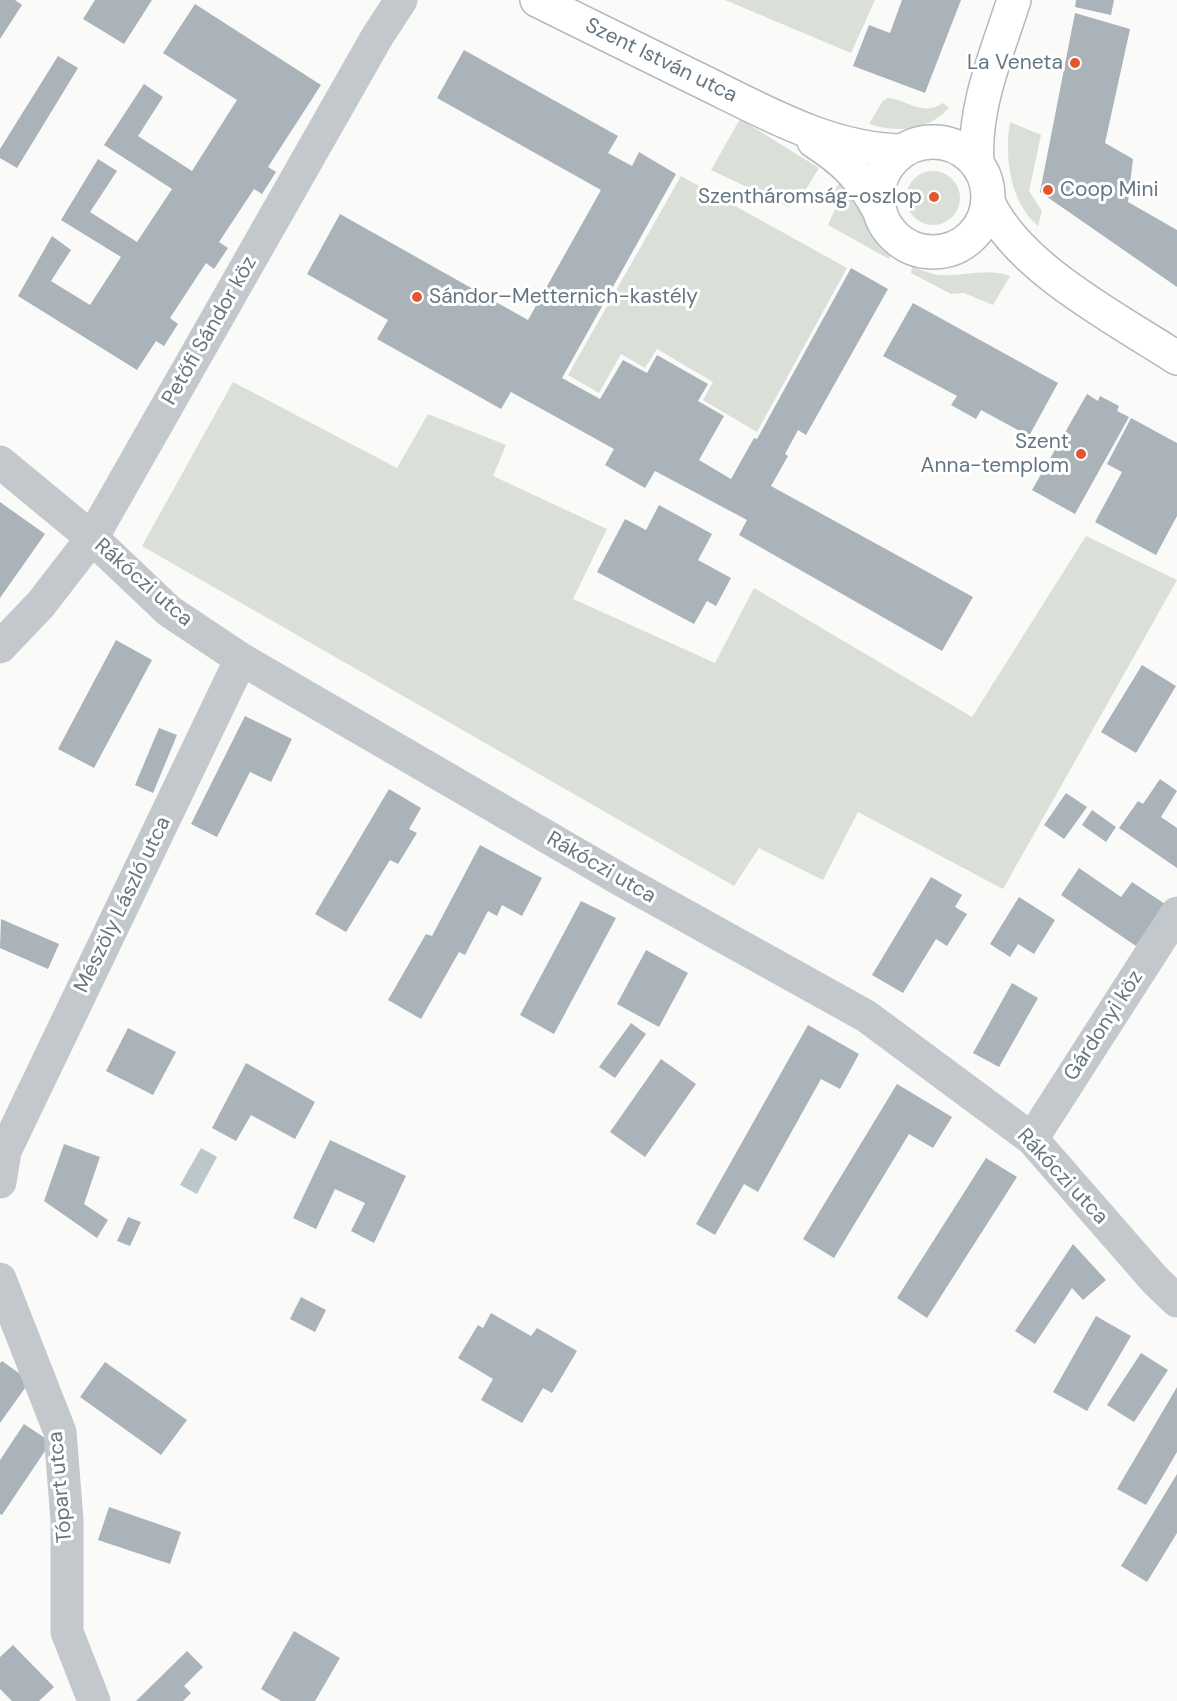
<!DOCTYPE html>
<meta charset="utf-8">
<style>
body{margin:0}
canvas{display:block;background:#fafaf8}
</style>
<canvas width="1177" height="1701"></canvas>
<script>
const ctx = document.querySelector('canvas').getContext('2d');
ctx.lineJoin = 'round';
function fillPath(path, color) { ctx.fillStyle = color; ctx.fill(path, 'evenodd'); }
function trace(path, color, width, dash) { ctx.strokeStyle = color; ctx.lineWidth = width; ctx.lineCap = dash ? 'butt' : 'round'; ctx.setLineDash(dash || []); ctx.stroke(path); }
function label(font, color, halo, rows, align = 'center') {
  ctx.font = font + ' "DM Sans",sans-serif'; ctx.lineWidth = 6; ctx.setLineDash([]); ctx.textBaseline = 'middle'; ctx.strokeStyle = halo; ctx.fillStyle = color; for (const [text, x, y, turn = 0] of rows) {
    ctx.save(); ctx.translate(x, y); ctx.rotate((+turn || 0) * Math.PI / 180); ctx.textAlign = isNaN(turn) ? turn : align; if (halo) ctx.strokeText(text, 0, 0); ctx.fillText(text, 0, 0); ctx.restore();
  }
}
fillPath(new Path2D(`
 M725,0h150l-24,53z
 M888,98c20,2 34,19 55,5l6,5c-21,23 -51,25 -80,16l13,-22z
 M740,119l79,49 -21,34 -9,5 -78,-37z
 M1010,122l31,13 -12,56 13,20 -4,15c-28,-24 -34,-69 -28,-104z
 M906 198a27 27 0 1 1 54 0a27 27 0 1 1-54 0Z
 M681,176l166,92 -90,164 -54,-32 10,-18 -56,-33 -12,19 -24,-14 -22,39 -31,-18z
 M840,181l29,36 7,19 15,19 -2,4 -61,-34 9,-20 -6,-7z
 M912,266c9,3 19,9 28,9 24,2 46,-8 70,1l-17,29 -29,-12 -13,1 -40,-21z
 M233,382l164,86 31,-54 78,31 -13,31 114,53 -34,70 142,64 39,-75 218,129 114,-181 91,44 -174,309 -145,-77 -35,68 -64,-32 -25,38 -592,-340z`), '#dadfd7');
fillPath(new Path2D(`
 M201,1148l16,9 -20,37 -17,-9z`), '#bbc7cb');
fillPath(new Path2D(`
 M0,0h15l7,5 -22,34z
 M95,0h57l-28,44 -41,-25z
 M902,0h59l-36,93 -72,-27 16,-41 21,8z
 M1076,0h38l-3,15 -36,-8z
 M195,4l126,81 -53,82 8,5 -14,22 -8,-5 -35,53 9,6 -14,21 -8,-6 -36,55 8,6 -14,22 -8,-5 -19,29 -119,-74 34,-60 19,14 -20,31 39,24 31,-48 -60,-37 37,-61 19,12 -27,41 47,30 35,-53 -68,-44 40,-61 19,13 -25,39 54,35 45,-71 -74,-47z
 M1075,13l55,16 -25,114 28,16 -5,43 49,28v57l-137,-95z
 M464,50l154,86 -10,17 24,13 7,-14 37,22 -114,204 38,21 23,-39 24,13 10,-18 51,29 -10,17 26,15 -25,44 32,19 23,-41 3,1 94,-171 37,21 -82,146 -8,-5 -13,24 3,2 -17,30 202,111 -31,54 -203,-116 8,-15 -92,-49 -10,17 -40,-23 9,-16 -103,-57 -10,17 -124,-70 11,-19 -81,-46 33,-60 188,106 73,-130 -164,-92z
 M58,56l20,12 -61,100 -17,-10v-9z
 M913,303l145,80 -29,53 -48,-26 -5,9 -25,-14 6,-9 -74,-40z
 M1087,394l11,7 2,-5 19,10 -2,5 12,6 -54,97 -43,-24z
 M1131,418l46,25v73l-21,39 -61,-33 27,-50 -15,-8z
 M0,502l45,32 -45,64z
 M659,505l53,29 -14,26 33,18 -15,28 -9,-5 -13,23 -97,-52 28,-53 21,11z
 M116,640l36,20 -58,108 -36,-19z
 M1142,665l34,21 -40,67 -35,-21z
 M245,716l47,23 -21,43 -21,-10 -33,65 -26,-13z
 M159,728l18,7 -24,58 -18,-8z
 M1160,779l17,12 -16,26 16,11v40l-58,-40 19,-27 5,3z
 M389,789l32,19 -12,21 8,4 -19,31 -8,-4 -44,72 -31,-18z
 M1066,793l21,14 -23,32 -20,-14z
 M1092,810l24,17 -10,15 -24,-17z
 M480,845l62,33 -20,38 -20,-11 -5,11 -9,-5 -23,44 -6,-3 -38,67 -33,-19 38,-66 6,2z
 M1079,868l42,29 11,-15 33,22 -29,42 -75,-51z
 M931,877l31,18 -7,12 12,7 -20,32 -11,-7 -33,54 -31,-18z
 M1019,897l36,23 -21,34 -16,-10 -8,13 -20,-13z
 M581,901l35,17 -62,116 -34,-19z
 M1,919l58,25 -11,25 -48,-21z
 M646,950l42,23 -29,54 -42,-23z
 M1012,983l26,15 -39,69 -26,-14z
 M631,1023l15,11 -31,44 -16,-11z
 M808,1025l51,29 -19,35 -19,-10 -63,113 -14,-8 -29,51 -19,-11z
 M128,1028l48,24 -23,43 -47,-24z
 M661,1059l35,25 -51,73 -35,-25z
 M246,1063l69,39 -20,37 -44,-24 -15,26 -24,-13z
 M897,1084l55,33 -19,31 -24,-14 -75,124 -31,-19z
 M330,1140l76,36 -32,67 -23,-12 14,-28 -30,-14 -19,40 -23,-11z
 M64,1144l36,13 -16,47 24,16 -11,18 -53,-37z
 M986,1158l31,19 -90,141 -30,-20z
 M128,1217l13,5 -11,24 -13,-5z
 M1073,1244l33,36 -23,20 -11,-12 -37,56 -20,-13z
 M301,1297l25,13 -11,22 -25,-13z
 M491,1313l40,23 6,-8 40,23 -25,42 -9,-5 -21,35 -41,-23 12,-21 -35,-21 20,-33 5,3z
 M1096,1316l35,20 -44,75 -34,-19z
 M1141,1353l27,17 -34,52 -27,-17z
 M2,1361l28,20 -30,42v-60z
 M105,1362l82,58 -26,35 -81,-58z
 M1177,1387v65l-31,53 -29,-16z
 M24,1424l27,18 -49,73 -2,-1v-54z
 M1177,1474v59l-30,49 -26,-16z
 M109,1507l72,25 -11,32 -72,-24z
 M294,1631l46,27 -25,43h-34l-20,-12z
 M13,1645l41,42 -15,14h-27l-12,-12v-32z
 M187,1651l16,16 -19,19 7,7 -8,8h-47z`), '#aab3b9');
const secondary = new Path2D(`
 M537,0c52,26 104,51 156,77 67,32 134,73 210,74
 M814,141c31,20 48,37 65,69
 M878 197a55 55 0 1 1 110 0a55 55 0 1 1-110 0Z
 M977,164c-4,-57 20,-111 37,-164
 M988,202c30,66 129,117 189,156`);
trace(secondary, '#b3babf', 36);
trace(new Path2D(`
 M0,462l92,76 77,73 72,48 382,222 243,135 166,123 123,141 22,21
 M0,647l41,-43 51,-66 285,-501 24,-37
 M1032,1139l145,-226
 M0,1182l5,-31 236,-492
 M0,1279l60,153 7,88v112l27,69`), '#c3c8cc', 33);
trace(secondary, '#fff', 33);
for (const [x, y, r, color] of [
 [1075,63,6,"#e4572e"],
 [1048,190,6,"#e4572e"],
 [934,197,6,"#e4572e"],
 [417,297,6,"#e4572e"],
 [1081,454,6,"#e4572e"]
]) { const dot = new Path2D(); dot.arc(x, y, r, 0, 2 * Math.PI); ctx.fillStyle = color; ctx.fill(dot); trace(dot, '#fff', 2); }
label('21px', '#657683', '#fff', [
 ["Szent István utca",661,61,26],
 ["Petőfi Sándor köz",210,331,-60],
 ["Rákóczi utca",143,583,41],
 ["Rákóczi utca",601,868,30],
 ["Mészöly László utca",123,905,-64],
 ["Gárdonyi köz",1104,1026,-57],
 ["Rákóczi utca",1062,1177,47],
 ["Tópart utca",61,1487,-95]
]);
label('21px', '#657683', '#fff', [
 ["La Veneta",1063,63],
 ["Coop Mini",1060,190,"left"],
 ["Szentháromság-oszlop",922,197],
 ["Sándor–Metternich-kastély",429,297,"left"],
 ["Szent",1069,442],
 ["Anna-templom",1069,466]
], 'right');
</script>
